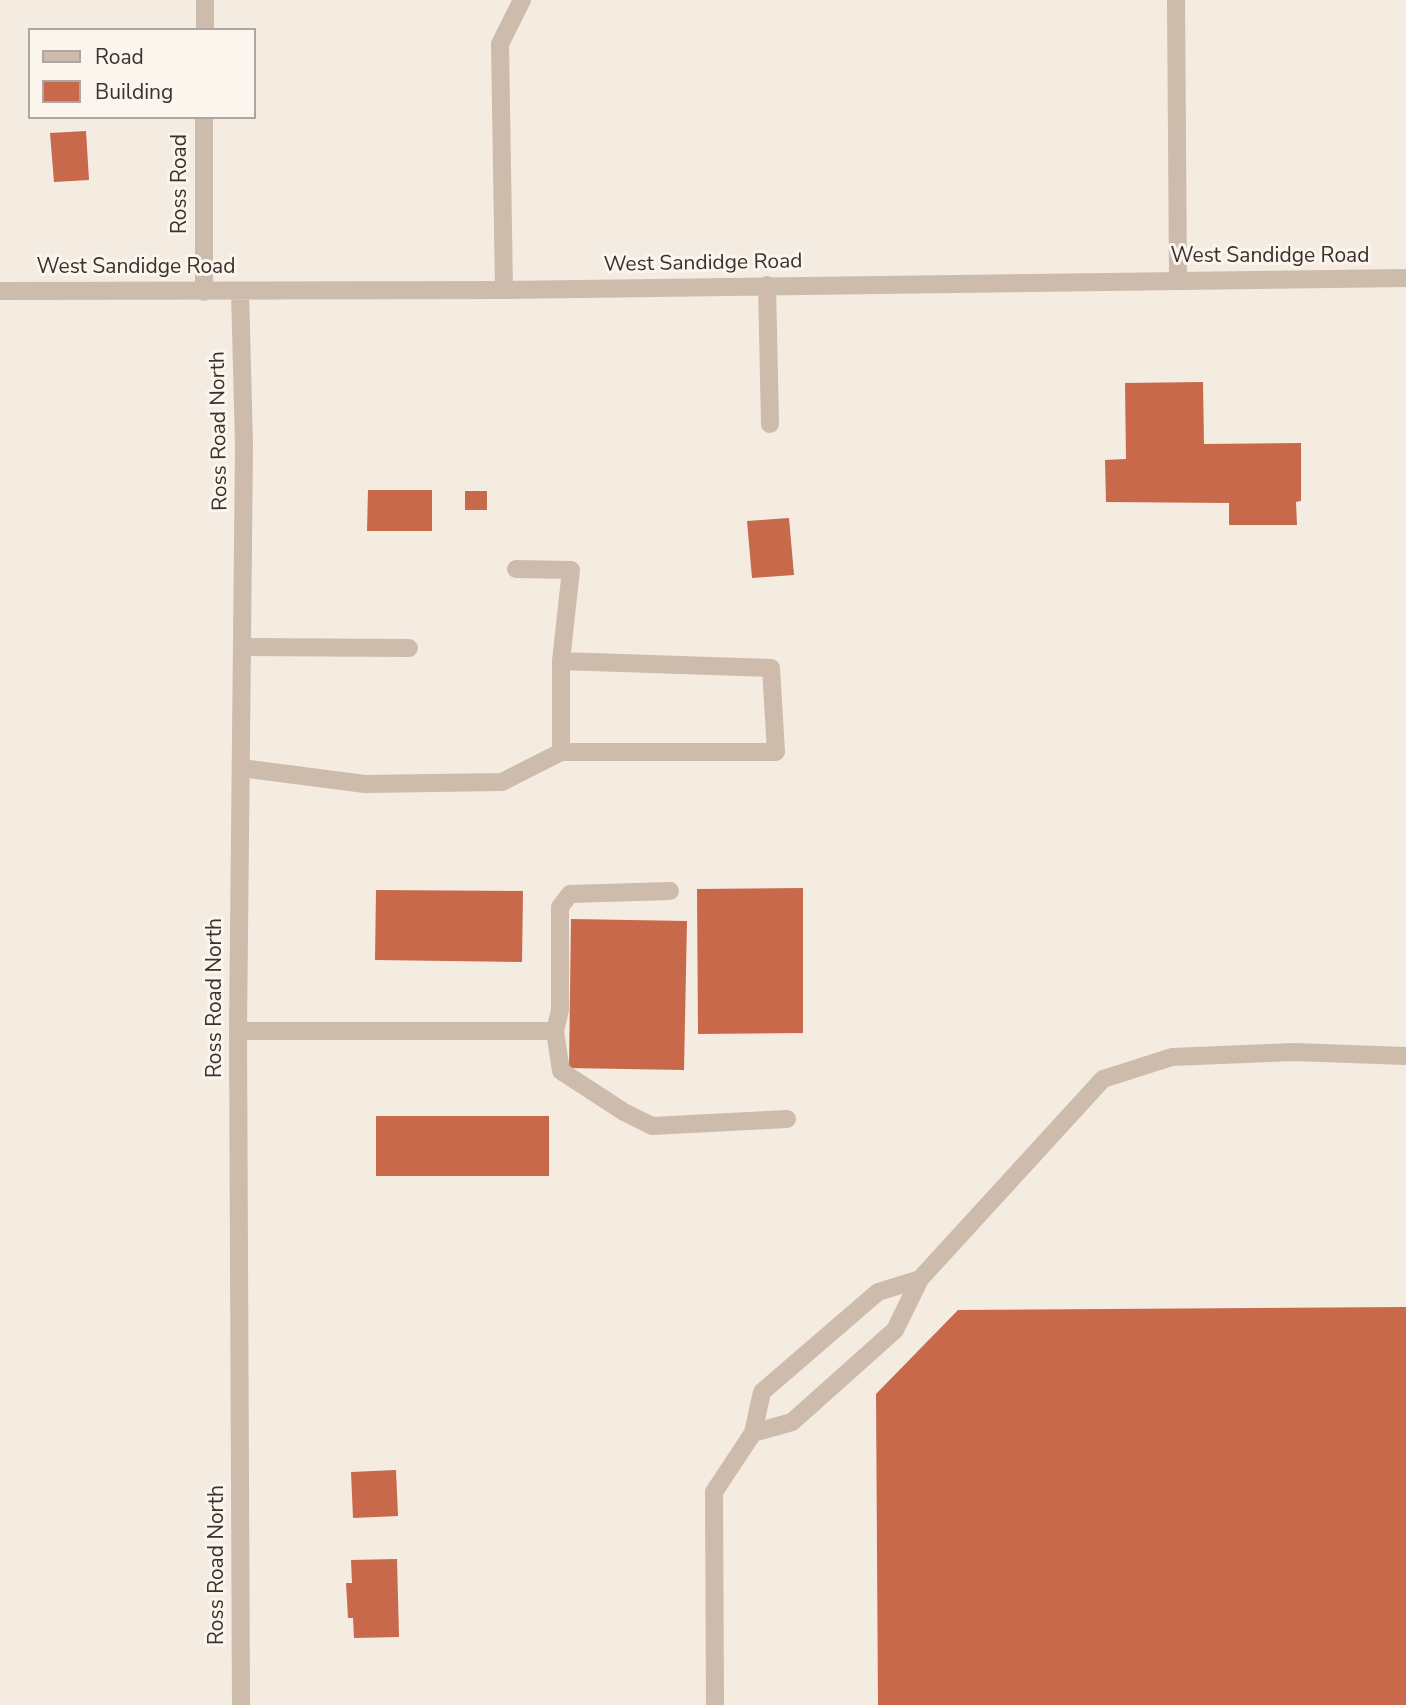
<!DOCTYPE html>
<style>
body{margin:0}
#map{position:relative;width:1406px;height:1705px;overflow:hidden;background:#f4ebe1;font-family:"Nunito Sans",sans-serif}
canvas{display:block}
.legend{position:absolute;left:28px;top:28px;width:228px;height:91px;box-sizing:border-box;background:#fbf5ee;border:2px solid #aea6a0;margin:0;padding:9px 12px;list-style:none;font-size:21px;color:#3b302b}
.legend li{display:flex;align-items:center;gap:14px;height:35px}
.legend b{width:35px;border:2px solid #aea6a0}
</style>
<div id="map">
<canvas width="1406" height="1705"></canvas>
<ul class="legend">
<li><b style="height:9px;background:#cdbbac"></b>Road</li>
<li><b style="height:19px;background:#c8694b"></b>Building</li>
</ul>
</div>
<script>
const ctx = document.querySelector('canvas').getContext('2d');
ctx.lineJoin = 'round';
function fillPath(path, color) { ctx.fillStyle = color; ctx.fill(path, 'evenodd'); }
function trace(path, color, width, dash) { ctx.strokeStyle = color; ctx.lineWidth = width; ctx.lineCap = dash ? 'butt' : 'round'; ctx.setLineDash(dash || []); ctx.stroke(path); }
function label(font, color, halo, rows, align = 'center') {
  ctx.font = font + ' "Nunito Sans",sans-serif'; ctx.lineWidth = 6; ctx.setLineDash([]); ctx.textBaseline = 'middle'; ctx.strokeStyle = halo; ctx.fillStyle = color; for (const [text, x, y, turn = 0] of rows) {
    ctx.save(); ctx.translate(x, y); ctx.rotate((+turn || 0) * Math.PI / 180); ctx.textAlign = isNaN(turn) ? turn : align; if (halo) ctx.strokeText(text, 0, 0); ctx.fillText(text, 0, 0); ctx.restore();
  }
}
fillPath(new Path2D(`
 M86,131l3,49 -35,2 -4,-49z
 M1203,382l1,62 97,-1v58l-5,1 1,23h-68v-22l-123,-1 -1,-42 21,-1 -1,-76z
 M368,490h64v41h-65z
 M465,491h22v19h-22z
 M789,518l5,57 -42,3 -5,-57z
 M803,888v145l-105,1 -1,-145z
 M376,890l147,1 -1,71 -147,-2z
 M571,919l116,2 -3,149 -115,-2z
 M376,1116h173v60h-173z
 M1406,1307v398h-528l-2,-311 82,-84z
 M396,1470l2,46 -45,2 -2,-46z
 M397,1559l2,78 -45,1 -1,-20h-5l-2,-35h6l-1,-23z`), '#c8694b');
trace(new Path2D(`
 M1176,0l2,280
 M767,285l3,139
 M504,290l-4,-246 22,-44
 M242,647l167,1
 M561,661v91
 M241,768l124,16 137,-2 59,-30h215l-5,-84 -210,-7 10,-91 -55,-1
 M238,1031h317l6,40 63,41 28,14 135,-7
 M555,1031l5,-21v-103l10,-13 100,-3
 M753,1433l39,-11 103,-92 25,-51 183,-200 69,-22 122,-5 112,4
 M715,1705l-1,-213 39,-59 9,-41 116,-100 42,-13`), '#cdbbac', 18);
trace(new Path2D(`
 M205,30v-30
 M0,291l504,-1 902,-12
 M240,291l4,154 -6,586 3,674
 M204,292v-175`), '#cdbbac', 18);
label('21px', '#3b302b', '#fbf5ee', [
 ["Ross Road",181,184,-90],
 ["West Sandidge Road",1270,257],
 ["West Sandidge Road",703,264,-1],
 ["West Sandidge Road",136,268],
 ["Ross Road North",220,431,-91],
 ["Ross Road North",216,998,-90],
 ["Ross Road North",218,1565,-90]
]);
</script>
